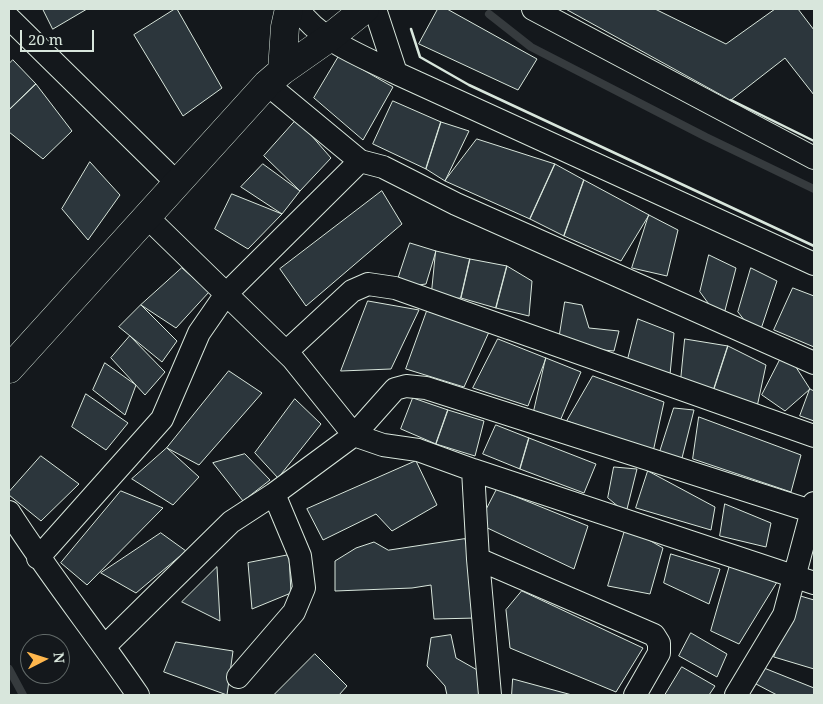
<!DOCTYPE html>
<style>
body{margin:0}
#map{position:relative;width:823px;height:704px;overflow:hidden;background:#14181c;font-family:"Noto Serif",serif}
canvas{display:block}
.frame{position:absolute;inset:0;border:10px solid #d8e6dc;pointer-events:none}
.north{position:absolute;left:20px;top:634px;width:50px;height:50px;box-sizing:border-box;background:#14181c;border:1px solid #626a69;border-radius:50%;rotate:85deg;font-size:14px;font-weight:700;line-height:20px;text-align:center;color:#d8e6dc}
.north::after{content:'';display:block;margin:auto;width:18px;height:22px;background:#ffb74d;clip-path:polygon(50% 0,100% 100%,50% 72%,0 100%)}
.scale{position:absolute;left:20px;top:30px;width:74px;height:22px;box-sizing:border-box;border:2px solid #d8e6dc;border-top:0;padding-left:6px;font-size:15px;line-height:18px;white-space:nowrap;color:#d8e6dc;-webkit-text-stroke:4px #14181c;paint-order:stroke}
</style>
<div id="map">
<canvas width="823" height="704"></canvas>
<div class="frame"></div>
<div class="north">N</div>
<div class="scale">20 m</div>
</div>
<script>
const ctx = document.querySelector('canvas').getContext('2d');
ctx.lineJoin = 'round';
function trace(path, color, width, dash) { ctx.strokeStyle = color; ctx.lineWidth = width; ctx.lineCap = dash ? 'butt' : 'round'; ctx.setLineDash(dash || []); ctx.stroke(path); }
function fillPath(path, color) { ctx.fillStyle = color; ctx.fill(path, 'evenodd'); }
trace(new Path2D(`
 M489,14l42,33 175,90 108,52
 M9,669l14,26`), '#363b3e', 8);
const building = new Path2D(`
 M43,9h44l-34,20z
 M175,9h2l45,79 -39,28 -49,-81z
 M438,9h9l90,50 -19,31 -99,-46z
 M566,9h89l71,35 49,-35h23l16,21v65l-29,-37 -54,42z
 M339,56l54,31 -30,53 -49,-42z
 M13,60l23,24 -27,26v-46z
 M36,84l36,47 -29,28 -34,-27v-22z
 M393,101l48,21 -15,47 -53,-25z
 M297,119l34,39 -31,33 -36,-35z
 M441,122l28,9 -24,50 -19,-12z
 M477,139l78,25 -25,55 -85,-38z
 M90,162l30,33 -32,45 -26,-31z
 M263,164l37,27 -18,23 -41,-27z
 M555,164l29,16 -20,56 -34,-17z
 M584,180l65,35 -28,46 -57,-25z
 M382,191l20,33 -96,82 -26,-37z
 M232,194l50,20 -34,35 -33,-20z
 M649,215l29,15 -11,46 -35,-8z
 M410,243l26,8 -10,33 -31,4z
 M436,251l34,8 -9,39 -30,3z
 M709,255l27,13 -14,54 -22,-30z
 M470,259l37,7 -11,42 -35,-10z
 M507,266l25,15 -3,35 -33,-8z
 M182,268l27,24 -33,36 -35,-23z
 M751,268l26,13 -19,57 -20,-26z
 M793,288l21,8v51l-40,-17z
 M368,301l51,9 -28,59 -50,2z
 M565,302l17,3 7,23 30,3 -5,20 -56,-5z
 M141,305l36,36 -15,21 -43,-35z
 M427,311l62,21 -25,55 -58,-18z
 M638,319l36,14 -5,52 -41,-26z
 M130,336l35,36 -20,23 -34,-37z
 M498,339l48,19 -18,48 -55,-18z
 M685,339l43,7 -14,43 -33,-9z
 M728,346l38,19 -9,42 -43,-18z
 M785,350l25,39 -25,22 -23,-16z
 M546,358l35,14 -21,49 -26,-10z
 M105,363l31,22 -11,30 -32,-25z
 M229,371l33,22 -63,72 -32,-17z
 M593,376l71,26 -11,50 -86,-31z
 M810,389l4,2v30l-14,-5z
 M86,394l42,29 -22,27 -34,-23z
 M413,398l35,12 -12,34 -35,-15z
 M295,399l26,25 -43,54 -23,-25z
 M674,408l20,2 -12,48 -25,3z
 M448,410l36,11 -9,35 -39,-12z
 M699,417l102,38 -10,37 -98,-33z
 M496,425l33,13 -9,31 -37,-15z
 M529,438l67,26 -12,29 -64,-24z
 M167,448l32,29 -26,28 -41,-26z
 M245,454l25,26 -27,21 -30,-38z
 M41,456l38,28 -38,37 -32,-26v-3z
 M416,461l21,44 -45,26 -16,-17 -53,26 -16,-31z
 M614,467l23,2 -11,44 -18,-15z
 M648,471l67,36 -4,23 -75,-22z
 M497,489l91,37 -14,43 -95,-45z
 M121,491l42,17 -76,77 -26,-22z
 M725,504l46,19 -5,24 -46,-11z
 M626,527l37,21 -13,46 -42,-8z
 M161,533l25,18 -50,42 -35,-20z
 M465,539l10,37 2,42 -43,1 -3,-34 -19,3 -77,3v-30l21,-13 18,-6 14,8z
 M671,554l49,15 -11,35 -45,-21z
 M289,555l2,38 -39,16 -4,-46z
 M730,565l47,17 -38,62 -28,-13z
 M217,567l3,54 -38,-19z
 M522,591l121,57 -27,44 -106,-44 -4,-38z
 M797,595l17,5v69l-40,-12z
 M691,633l36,21 -10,23 -38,-21z
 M451,635l5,23 23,13 1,24h-33l-2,-9 -18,-20 4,-28z
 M176,642l57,9 -6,44 -63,-23z
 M315,654l32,32 -8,9h-65z
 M682,667l33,19 -6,9h-44z
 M764,668l50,20v7h-37l-21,-11z
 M513,679l59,16h-60z`);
fillPath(building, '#2c363c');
trace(building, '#d8e6dc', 1);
const street = new Path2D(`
 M298,9c22,32 64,47 98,64l418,191
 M375,9l21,64
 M533,9l281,149
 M9,18l168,165
 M267,84l93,77
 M147,217l146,142 61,76 29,10 35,5 55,20 5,89 12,136
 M286,352l66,-61 16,-7 27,4 419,148
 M473,470l341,113
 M9,512c40,63 87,121 129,183
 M38,558l124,-139 37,-86 27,-39 134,-133 23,6 73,37 358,159
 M478,559l176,76 5,8v10l-24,42
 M105,646l126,-124 43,-28 80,-59 41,-46 11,-3 20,2 388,124
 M238,677l56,-65 10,-24 -4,-32 -26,-62
 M736,695l48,-80 30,-112`);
const secondary = new Path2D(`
 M282,71l3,-44 4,-18
 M9,369l258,-285 15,-13 47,-33 36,-29`);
trace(street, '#d8e6dc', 24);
trace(secondary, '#d8e6dc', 29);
trace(street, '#14181c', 22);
trace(secondary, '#14181c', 28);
trace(new Path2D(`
 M411,29l9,28 49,28 345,161
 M731,100l83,41`), '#d8e6dc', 2.5);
</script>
